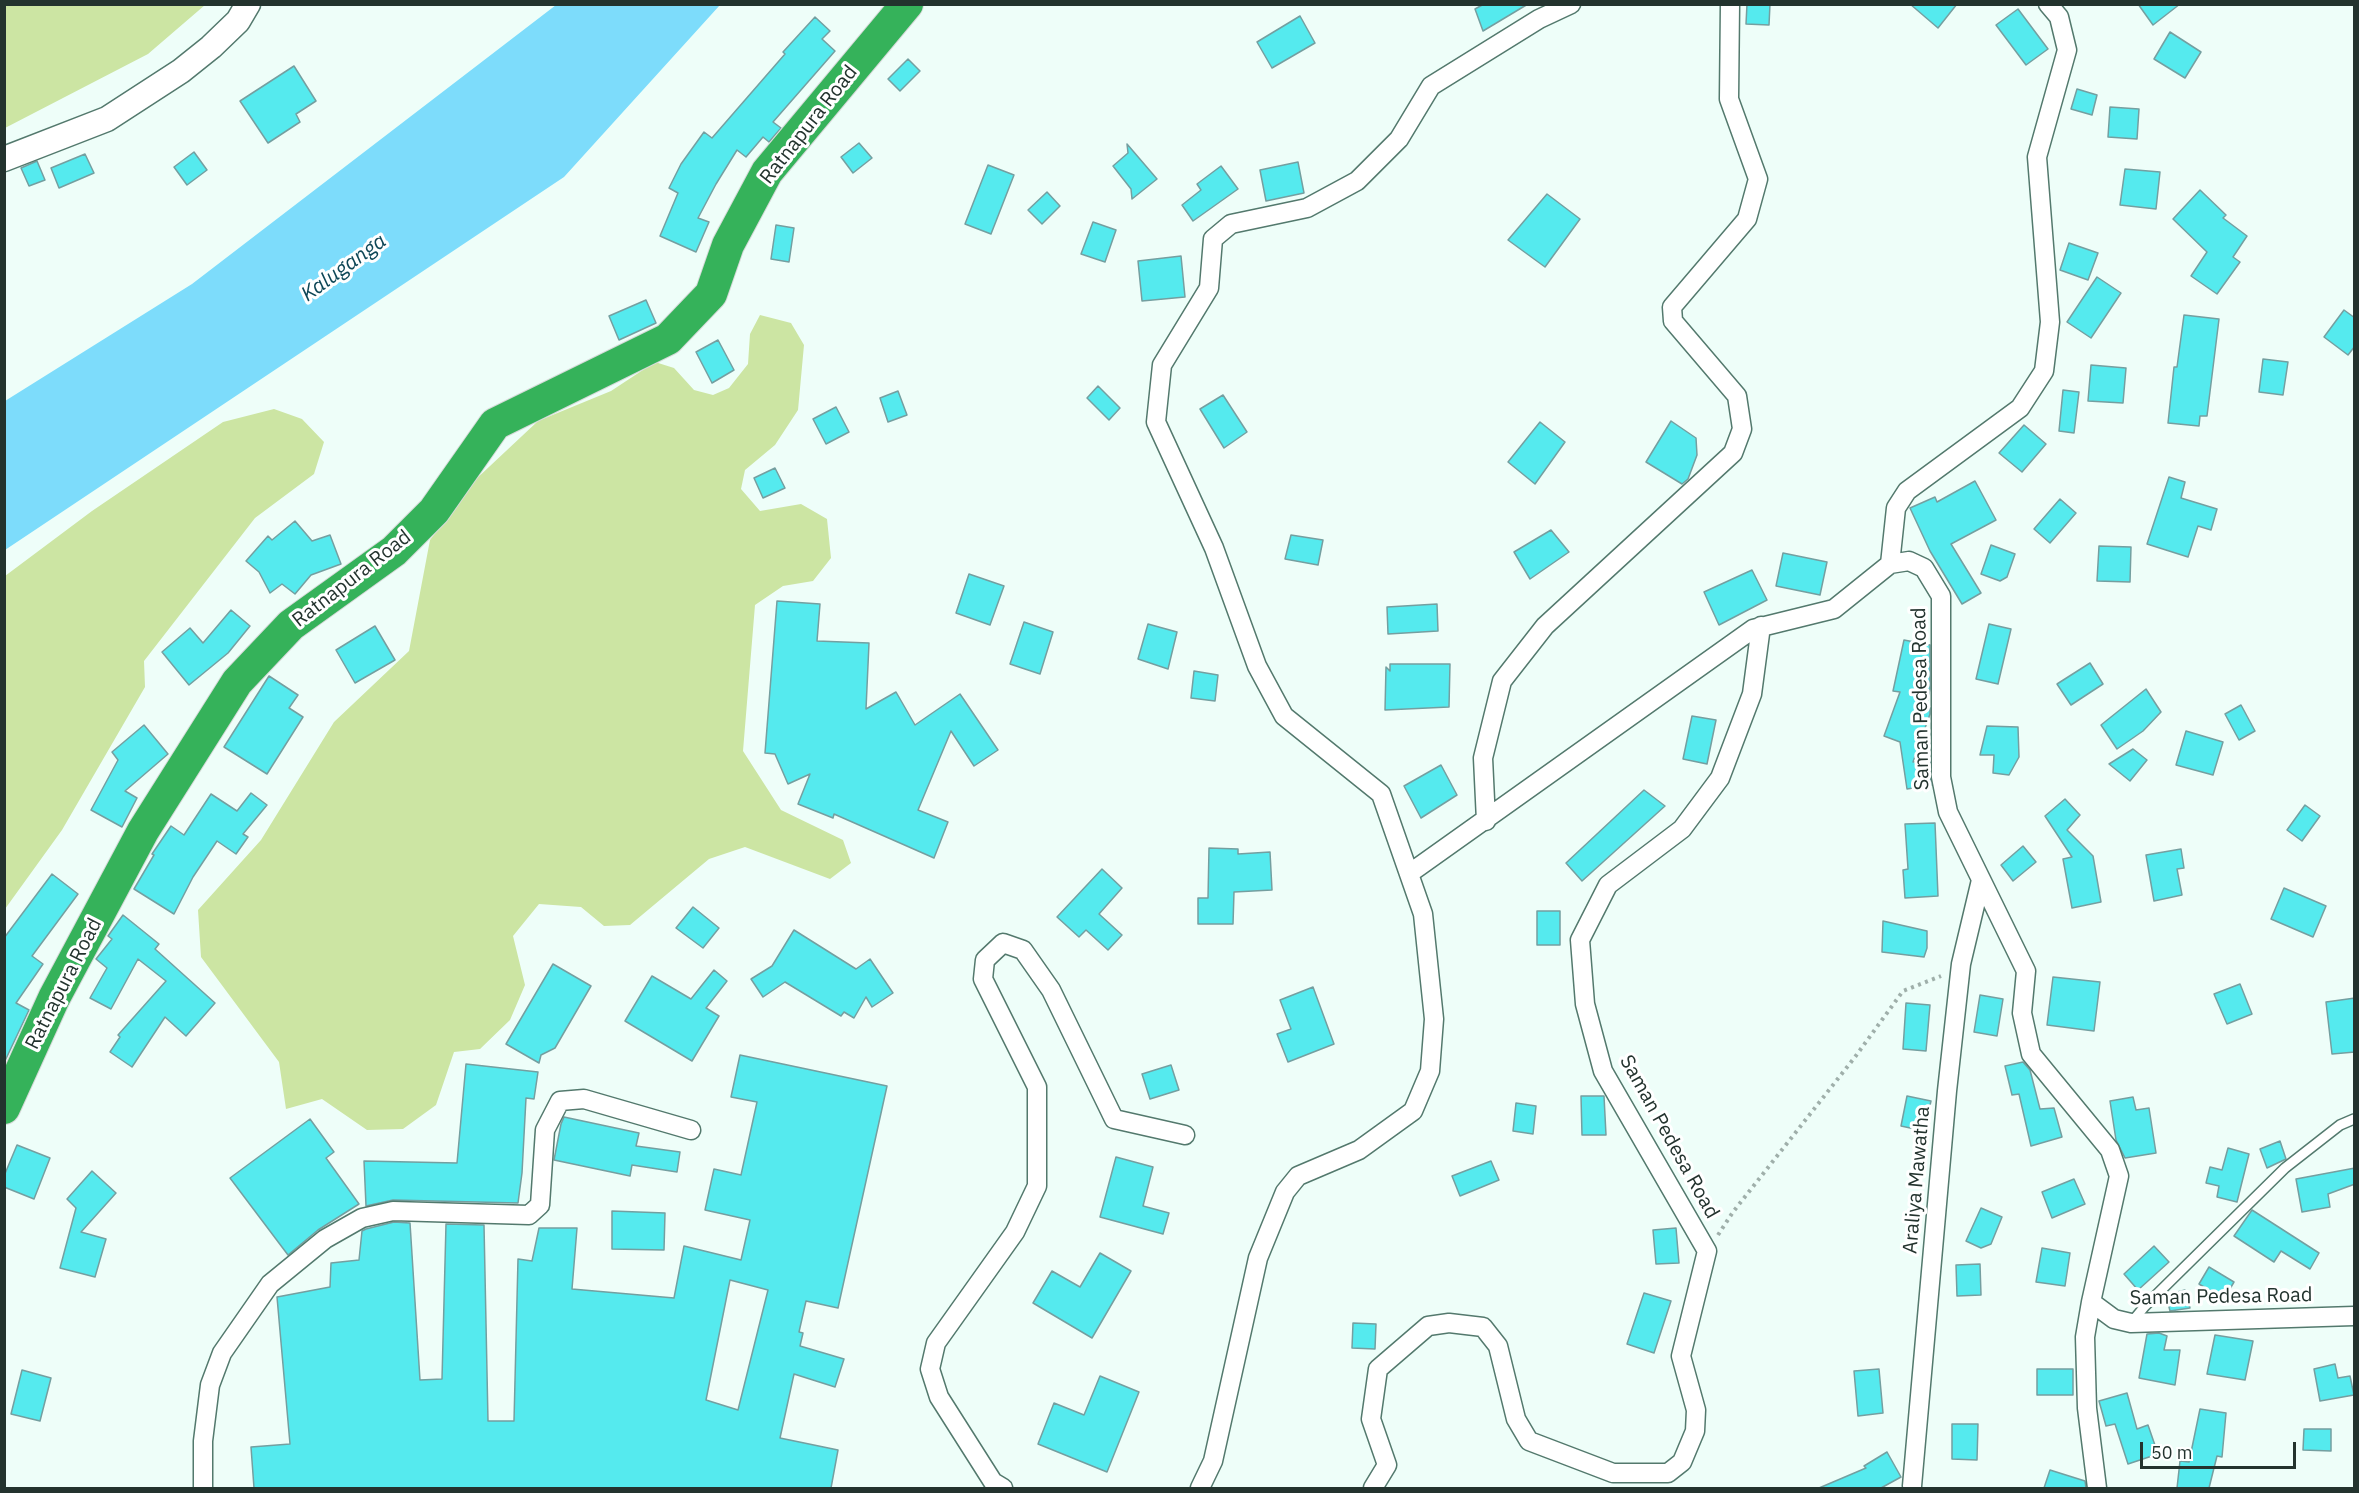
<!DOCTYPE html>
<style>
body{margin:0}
#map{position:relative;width:2359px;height:1493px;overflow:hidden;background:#eefef9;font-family:"IBM Plex Sans",sans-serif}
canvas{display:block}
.frame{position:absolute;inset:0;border:6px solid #23332e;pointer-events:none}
.scale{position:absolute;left:2140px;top:1442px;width:156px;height:27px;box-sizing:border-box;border:3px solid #23332e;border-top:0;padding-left:8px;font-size:18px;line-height:21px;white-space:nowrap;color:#23332e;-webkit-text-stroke:4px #fff;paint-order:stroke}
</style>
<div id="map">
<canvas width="2359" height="1493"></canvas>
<div class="frame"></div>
<div class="scale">50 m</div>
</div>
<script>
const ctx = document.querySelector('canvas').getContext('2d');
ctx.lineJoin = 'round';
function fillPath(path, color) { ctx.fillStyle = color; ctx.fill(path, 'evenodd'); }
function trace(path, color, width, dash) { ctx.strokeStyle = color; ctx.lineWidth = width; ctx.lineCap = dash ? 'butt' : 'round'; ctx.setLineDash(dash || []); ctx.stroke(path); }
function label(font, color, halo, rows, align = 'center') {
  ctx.font = font + ' "IBM Plex Sans",sans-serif'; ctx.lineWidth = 6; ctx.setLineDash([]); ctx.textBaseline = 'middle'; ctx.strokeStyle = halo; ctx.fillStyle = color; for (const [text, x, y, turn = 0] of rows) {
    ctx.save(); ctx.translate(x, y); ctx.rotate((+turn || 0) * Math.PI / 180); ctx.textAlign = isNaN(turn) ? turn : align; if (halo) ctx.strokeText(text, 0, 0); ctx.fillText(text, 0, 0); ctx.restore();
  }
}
fillPath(new Path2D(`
 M5,4h200v1l-57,49 -143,74z
 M760,315l31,8 13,22 -6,65 -23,35 -30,25 -4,19 19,22 41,-7 26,15 4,39 -18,23 -30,5 -28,19 -12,146 38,59 62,30 8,23 -21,16 -85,-32 -36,12 -79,66 -26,1 -23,-19 -42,-3 -26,32 12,49 -15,35 -30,29 -26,3 -18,53 -33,24 -36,1 -45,-31 -36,10 -7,-47 -78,-105 -3,-47 63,-70 73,-118 75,-71 21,-111 44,-59 64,-60 73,-30 44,-29 19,6 20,22 19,5 16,-7 19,-24 2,-30z
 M274,409l28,10 22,23 -10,32 -59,44 -111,143 1,26 -83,143 -57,79v-333l87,-65 131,-89z`), '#cce5a3');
fillPath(new Path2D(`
 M556,5h164l-156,172 -559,373v-149l187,-117z`), '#7ddcfb');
const building = new Path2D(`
 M1484,4h44l-45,27 -8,-22z
 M1747,4h23l-1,21 -23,-1z
 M1910,4h47l-19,24z
 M2138,4h42l-27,21z
 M2018,9l30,40 -22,16 -30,-40z
 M1300,16l15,27 -43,25 -15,-26z
 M815,17l15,14 -8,8 13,12 -62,71 8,6 -12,14 -6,-5 -17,20 -9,-7 -21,34 -18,34 11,4 -13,30 -36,-16 18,-43 -9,-5 12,-24 23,-32 8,6 73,-84 -2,-2z
 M2170,32l31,20 -16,26 -31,-19z
 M908,59l12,12 -20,20 -12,-12z
 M294,66l22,35 -20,13 4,8 -32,21 -28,-42z
 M2077,89l20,6 -5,20 -21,-6z
 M2110,107l29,2 -2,30 -29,-2z
 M859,143l13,15 -19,15 -12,-16z
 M1127,144l30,35 -25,20 -1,-10 -18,-23 15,-13z
 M194,152l13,18 -20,15 -13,-18z
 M85,154l9,19 -35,15 -8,-20z
 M37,161l8,19 -16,6 -8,-18z
 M1298,162l6,31 -38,8 -6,-31z
 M988,165l26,10 -23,59 -26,-10z
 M1221,166l17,23 -45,32 -11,-16 19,-15 -4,-6z
 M2125,169l35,3 -4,37 -36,-4z
 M2200,190l26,25 -3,3 24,18 -14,21 7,5 -23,32 -26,-18 16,-24 -34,-33z
 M1047,192l13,14 -18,18 -14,-14z
 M1547,194l33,25 -35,48 -37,-27z
 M1093,222l23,8 -11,32 -24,-8z
 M776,225l18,3 -5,34 -18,-3z
 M2069,243l29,10 -10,27 -28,-10z
 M1181,256l4,41 -43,4 -4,-40z
 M2097,277l24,16 -30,45 -24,-16z
 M646,300l10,23 -37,17 -10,-24z
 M2344,310l11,8v28l-7,9 -24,-18z
 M2184,315l35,4 -12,97h-7l-1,10 -31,-3 6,-56h3z
 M718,340l16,30 -22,13 -16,-31z
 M2263,359l25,3 -5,33 -24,-3z
 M2091,365l35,3 -3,35 -35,-2z
 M1098,386l22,22 -11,12 -22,-22z
 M2063,390l16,2 -5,41 -15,-2z
 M898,391l9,24 -19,7 -8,-24z
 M1223,395l24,37 -23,16 -24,-39z
 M836,407l13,25 -23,12 -13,-25z
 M1671,421l25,17 1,17 -9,24 -6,5 -36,-22z
 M1540,422l25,20 -30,42 -27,-22z
 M2024,425l22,19 -24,28 -23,-19z
 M775,468l10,20 -22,10 -9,-20z
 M2169,477l16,5 -4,16 36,11 -6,21 -13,-4 -10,31 -41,-13z
 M1975,481l21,39 -45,24 30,49 -19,11 -32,-53 -20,-43 25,-11 2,5z
 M2060,499l16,14 -26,30 -16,-14z
 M295,521l17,20 18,-6 11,29 -30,11 -16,19 -13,-10 -12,9 -11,-21 -13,-11 22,-25 4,4z
 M1551,530l18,22 -39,27 -16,-27z
 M1291,535l32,5 -5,25 -33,-6z
 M1991,545l24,9 -8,23 -7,4 -19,-7z
 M2099,546l32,1 -1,35 -33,-1z
 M1783,553l44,9 -7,33 -44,-9z
 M1752,570l15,30 -48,25 -15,-33z
 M969,574l35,12 -14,39 -34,-12z
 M777,601l43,3 -3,37 52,2 -3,66 30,-17 19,33 45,-31 38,56 -24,16 -23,-35 -33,79 30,12 -14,36 -100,-44 -1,4 -35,-14 12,-30 -22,10 -13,-30 -10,-1z
 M1437,604l1,27 -50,3 -1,-27z
 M231,610l19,16 -22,27 -39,32 -27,-33 28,-24 13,15z
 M1024,622l29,10 -13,42 -30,-10z
 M1148,624l29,8 -9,37 -30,-10z
 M1989,624l22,5 -13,55 -22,-5z
 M375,626l20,34 -40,23 -19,-33z
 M1904,640l26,5v44l-4,18 4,1v6l-17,48 17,-3 1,26 -24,4 -7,-47 -16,-6 16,-44 -7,-1z
 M2090,663l13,21 -32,21 -14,-21z
 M1390,664h60l-1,43 -64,3 1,-43 4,4z
 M1194,671l24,4 -3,26 -24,-3z
 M269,676l29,19 -9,13 14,9 -36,57 -43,-27z
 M2146,689l15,23 -18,19 -26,18 -16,-24z
 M2241,705l14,26 -16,9 -14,-26z
 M1692,716l24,4 -9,44 -24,-5z
 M144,725l24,29 -43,37 12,7 -15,29 -31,-17 27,-50 -6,-8z
 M1987,726l31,1 1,30 -10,18 -16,-2 1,-18h-14z
 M2186,731l37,11 -10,33 -37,-10z
 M2133,749l14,11 -17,21 -21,-17z
 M1441,765l16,30 -36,23 -17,-32z
 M1644,790l21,16 -83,75 -16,-18z
 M251,793l16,12 -24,29 5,3 -12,17 -19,-13 -24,36 -19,37 -40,-25 20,-34 -2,-1 19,-28 13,9 27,-41 26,17z
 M2065,799l15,16 -13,15 26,26 8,46 -29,6 -9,-49 9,-2 -27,-41z
 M2305,805l15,11 -18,25 -15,-11z
 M1935,823l3,73 -33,2 -2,-28 5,-1 -3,-45z
 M2023,846l13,16 -23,19 -12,-16z
 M1209,848l29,1v5l32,-2 2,38 -38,2 -1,32h-35v-26h10z
 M2181,849l3,19 -7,1 5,26 -28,6 -8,-46z
 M1102,869l20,19 -23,26 23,21 -14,15 -22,-20 -7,7 -22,-20z
 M52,874l26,20 -46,62 11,8 -27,39 13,7 -25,53v-125z
 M2284,888l42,18 -13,31 -42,-18z
 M693,907l26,21 -16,20 -27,-20z
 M1537,911h23v34h-23z
 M123,915l36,29 -4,5 60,54 -29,33 -21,-19 -33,50 -22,-15 10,-15 -2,-2 48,-54 -28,-22 -27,50 -21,-11 17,-30 -11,-9 16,-20 -4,-3z
 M1883,921l44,10v17l-3,9 -42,-5z
 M794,930l62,39 14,-10 23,34 -21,14 -6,-10 -12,21 -10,-6 -3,4 -56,-34 -22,15 -12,-18 21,-13z
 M553,964l38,22 -36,62 -14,7 -2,8 -33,-19z
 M714,970l13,11 -21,27 13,8 -27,45 -67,-40 27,-45 39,23z
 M2053,977l47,5 -6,49 -47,-6z
 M2240,984l12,30 -25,10 -13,-30z
 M1313,987l21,57 -46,18 -11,-28 14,-5 -11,-29z
 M1980,995l23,4 -6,37 -23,-4z
 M2355,998v54l-23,2 -6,-52z
 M1906,1003l24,2 -4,46 -23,-2z
 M740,1055l147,31 -49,222 -32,-7 -7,31 4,1 -3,13 44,13 -9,28 -41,-13 -14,64 58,12 -7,38h-577l-3,-41 39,-3 -13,-147 53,-10 1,-24 28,-3 3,-29 4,-2 28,-7 16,1 10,157 22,-1 4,-155 38,1 4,196h26l4,-162 14,2 7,-33h38l-5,61 102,9 10,-52 57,14 9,-40 -45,-10 9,-41 27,6 16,-73 -26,-5zM730,1280l38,10 -30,120 -32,-10z
 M2023,1062l7,8 10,39 14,-1 8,29 -31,9 -12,-52 -7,1 -7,-29z
 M466,1064l72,8 -4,27 -8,-1 -4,75 -4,30 -125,-3 -27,6 -2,-45 93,2z
 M1171,1065l8,25 -29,9 -8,-25z
 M1581,1096h23l2,39h-24z
 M1907,1096l24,5 -7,30 -23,-5z
 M2133,1097l3,13 13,-2 7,45 -31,5 -9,-18 -6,-39z
 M1516,1103l20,3 -3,28 -20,-3z
 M564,1117l75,16 -3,13 44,6 -3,20 -45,-7 -2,11 -76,-16 7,-36z
 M310,1119l24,33 -8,6 33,46 -41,26 -30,25 -58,-77z
 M2280,1141l6,18 -19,9 -7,-19z
 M17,1145l33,13 -16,41 -30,-12v-11z
 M2228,1148l21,6 -12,48 -20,-5 2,-11 -13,-3 4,-16 12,3z
 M1116,1157l37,10 -10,39 26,7 -6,21 -63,-17z
 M1491,1161l8,19 -39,16 -8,-20z
 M2355,1168v16l-27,10 2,13 -28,5 -6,-33z
 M92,1171l24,22 -35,39 25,7 -11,38 -35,-9 16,-60 -9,-9z
 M2074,1179l11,25 -33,14 -10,-26z
 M1981,1208l21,9 -11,27 -10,4 -15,-7z
 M2252,1210l67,43 -9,16 -29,-18 -7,11 -40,-26z
 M612,1211l53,2 -1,37 -52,-1z
 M1676,1228l3,35 -23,1 -3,-34z
 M2154,1246l15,16 -31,28 -14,-16z
 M2042,1248l28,5 -5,33 -29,-4z
 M1100,1253l31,18 -39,67 -59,-35 19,-32 28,16z
 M1980,1264l1,31 -24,1 -1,-31z
 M2209,1267l25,15 -10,17 -25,-15z
 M2185,1290l5,18 -20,3 -4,-16z
 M1644,1293l27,8 -17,52 -27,-9z
 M1353,1323l23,1 -1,25 -23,-1z
 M2159,1333l8,3 -3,14h16l-5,35 -36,-7 8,-44z
 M2215,1335l38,6 -8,39 -38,-6z
 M2335,1364l3,14 12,-2 4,19 -34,6 -6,-32z
 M1879,1369l4,44 -25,3 -4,-45z
 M2037,1369h36v26h-36z
 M22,1370l29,8 -11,43 -29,-7z
 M1100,1376l39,16 -32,80 -69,-28 16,-41 30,12z
 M2127,1393l10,36 11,-4 10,29 -30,10 -13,-40 -9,2 -7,-25z
 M2200,1409l26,4 -4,44 -5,-1 -8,32h-32l3,-27 9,1z
 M1952,1424h26l-1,36 -25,-1z
 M2304,1429h27v22l-28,-1z
 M1887,1452l14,25 -20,11h-62l47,-20 -2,-2z
 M2050,1470l35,11 1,7h-42z`);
fillPath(building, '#55eaee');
trace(building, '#749fa0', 1.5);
const lane = new Path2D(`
 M2131,1323l14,-17 140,-138 55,-43 14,-6`);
const street = new Path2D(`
 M1890,564l6,-56 11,-17 113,-83 24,-37 6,-49 -13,-165 30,-107 -8,-33 -11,-13
 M1486,821l-3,-63 19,-77 43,-55 188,-173 9,-24 -5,-33 -64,-75 -1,-14 75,-88 11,-40 -29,-80 1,-95
 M1410,873l343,-244 81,-20 56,-45 19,-3 15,7 17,28v181l7,35 78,159 -4,42 9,41 79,96 9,26 -28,126 23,17 17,4 223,-7
 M2091,1302l-6,35 2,71 10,80
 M1912,1486l35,-395 14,-127 20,-84
 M203,1488v-47l7,-56 12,-32 48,-69 55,-45 37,-21 31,-7 136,4 11,-10 5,-75 15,-29 24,-2 107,31
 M1003,1488l-10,-6 -54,-85 -9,-28 6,-26 79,-111 22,-46v-99l-54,-108 2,-19 18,-17 20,7 28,40 63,129 71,16
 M1200,1488l13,-27 45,-203 27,-66 13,-16 61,-26 54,-39 17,-40 4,-52 -11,-105 -42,-120 -97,-78 -27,-50 -43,-118 -58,-126 6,-57 47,-77 4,-49 18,-15 76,-16 50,-27 42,-42 32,-53 108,-67 32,-15
 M1373,1488l14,-23 -16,-46 7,-50 50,-43 21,-3 34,4 15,19 18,73 13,22 84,32h55l14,-11 13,-31 1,-21 -15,-54 26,-105 -104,-180 -18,-67 -5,-64 28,-55 74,-56 38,-51 32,-84 9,-68`);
const secondary = new Path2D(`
 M4,159l103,-40 74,-48 30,-24 27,-26 10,-17`);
const highway = new Path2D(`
 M4,1108l50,-110 89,-167 94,-149 54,-57 103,-74 40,-40 61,-87 173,-85 43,-45 17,-49 39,-73 140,-168`);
trace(lane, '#53796d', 12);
trace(street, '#53796d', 21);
trace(secondary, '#53796d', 27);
trace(highway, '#d7dad9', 34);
trace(new Path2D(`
 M1718,1235l15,-23 122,-155 48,-66 38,-15`), '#9fafaa', 4, [3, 4.5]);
trace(lane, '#fff', 9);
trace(street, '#fff', 18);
trace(secondary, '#fff', 24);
trace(highway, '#35b25a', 32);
label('20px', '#23332e', '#fff', [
 ["Ratnapura Road",809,125,-52],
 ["Ratnapura Road",352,579,-38],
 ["Saman Pedesa Road",1921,699,-91],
 ["Ratnapura Road",64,984,-63],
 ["Saman Pedesa Road",1669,1137,61],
 ["Araliya Mawatha",1917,1180,-85],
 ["Saman Pedesa Road",2221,1297,-1]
]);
label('italic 21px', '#0e4757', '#fff', [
 ["Kaluganga",344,268,-36]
]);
</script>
